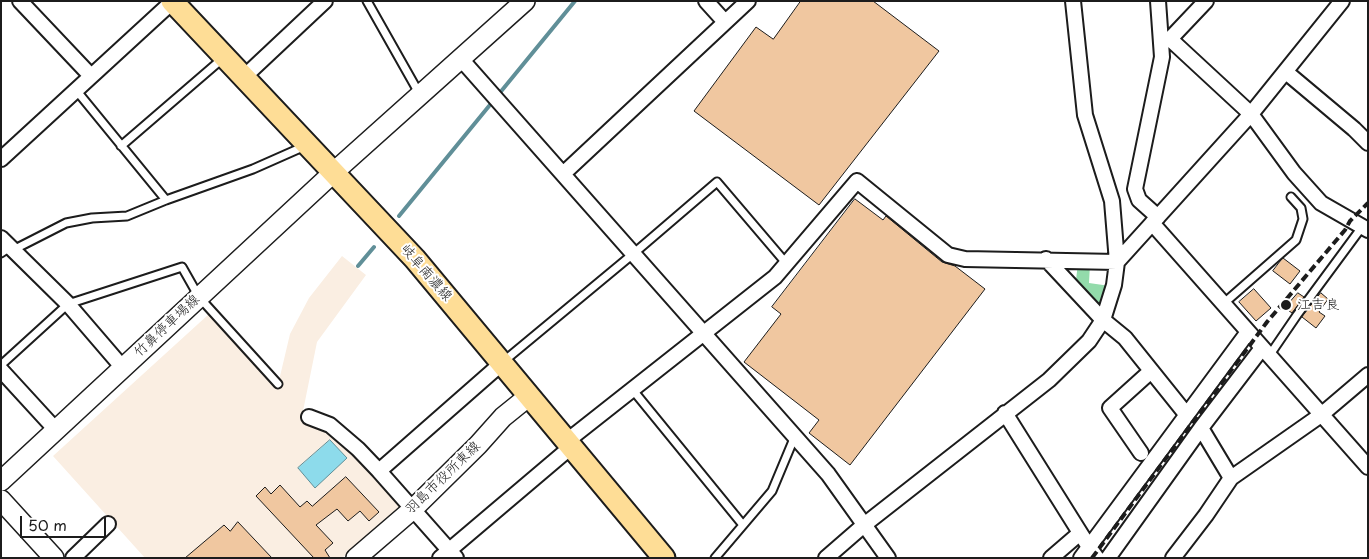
<!DOCTYPE html>
<meta charset="utf-8">
<style>
body{margin:0}
#map{position:relative;width:1369px;height:559px;overflow:hidden;background:#fff;font-family:"Playpen Sans",sans-serif}
canvas{display:block}
.frame{position:absolute;inset:0;border:2px solid #1c1c1c;pointer-events:none}
.scale{position:absolute;left:20px;top:516px;width:86px;height:22px;box-sizing:border-box;border:2px solid #1c1c1c;border-top:0;padding-left:6px;font-size:15px;line-height:18px;white-space:nowrap;color:#1c1c1c;-webkit-text-stroke:4px #fff;paint-order:stroke}
</style>
<div id="map">
<canvas width="1369" height="559"></canvas>
<div class="frame"></div>
<div class="scale">50 m</div>
</div>
<script>
const ctx = document.querySelector('canvas').getContext('2d');
ctx.lineJoin = 'round';
function fillPath(path, color) { ctx.fillStyle = color; ctx.fill(path, 'evenodd'); }
function trace(path, color, width, dash) { ctx.strokeStyle = color; ctx.lineWidth = width; ctx.lineCap = dash ? 'butt' : 'round'; ctx.setLineDash(dash || []); ctx.stroke(path); }
function label(font, color, halo, rows, align = 'center') {
  ctx.font = font + ' "Playpen Sans","Klee One",sans-serif'; ctx.lineWidth = 4; ctx.setLineDash([]); ctx.textBaseline = 'middle'; ctx.strokeStyle = halo; ctx.fillStyle = color; for (const [text, x, y, turn = 0] of rows) {
    ctx.save(); ctx.translate(x, y); ctx.rotate((+turn || 0) * Math.PI / 180); ctx.textAlign = isNaN(turn) ? turn : align; if (halo) ctx.strokeText(text, 0, 0); ctx.fillText(text, 0, 0); ctx.restore();
  }
}
fillPath(new Path2D(`
 M342,256l24,19 -49,67 -15,74 27,12 71,74v5l-58,51h-197l-92,-102 156,-142 68,75 13,-55 19,-36z`), '#faeee2');
fillPath(new Path2D(`
 M1078,263l12,1 -1,19 21,3 -8,30 -27,-27z`), '#93dbab');
const water = new Path2D(`
 M330,440l17,18 -32,30 -17,-20z`);
fillPath(water, '#8ddbeb');
trace(water, '#608f98', 1);
trace(new Path2D(`
 M399,216l176,-215
 M358,266l16,-19`), '#608f98', 4);
const building = new Path2D(`
 M801,1h72l66,50 -120,154 -125,-94 62,-84 17,12z
 M855,199l28,21 3,-4 56,46 13,4 30,23 -135,176 -41,-32 10,-13 -75,-58 37,-48 -9,-7z
 M1283,258l17,13 -10,13 -17,-13z
 M1254,289l17,19 -15,13 -17,-19z
 M1298,293l6,4 -12,16 -7,-5z
 M1321,293l7,6 -9,13 6,4 -9,12 -14,-11z
 M346,477l33,35 -10,9 -9,-10 -12,10 -11,-12 -21,16 17,18 -8,7 5,8h-16l-58,-62 9,-9 6,7 9,-9 20,22 7,-6 5,5z
 M238,522l34,36h-87l39,-33 6,6z`);
fillPath(building, '#f0c7a0');
trace(building, '#1c1c1c', 1);
const lane = new Path2D(`
 M367,1l52,92
 M76,90l90,110
 M121,146l101,-87
 M13,250l53,-27 26,-5 35,-2 39,-16 87,-31 52,-23
 M1,253l9,-6
 M1223,304l73,-64 7,-21 -2,-11 -10,-11
 M1269,356l28,-41 65,-88
 M504,361l129,-107 84,-72 69,81
 M1,365l67,-61 114,-37 17,30 79,87
 M632,389l111,136
 M715,558l57,-67 23,-55`);
const street = new Path2D(`
 M20,1l71,75
 M706,1l19,21
 M1158,1l4,56 -27,132 4,11 19,17
 M1162,39h8l36,-38
 M1170,39l81,75 43,59 27,30 47,27
 M461,59l367,415 60,84
 M1286,72l68,57 14,14
 M244,77l81,-76
 M1,159l171,-157
 M563,174l185,-173
 M1152,223l216,244
 M1,238l67,66 55,64
 M1046,259l57,61 22,18 61,76
 M1117,262l134,-148 91,-113
 M1,370l55,60
 M1005,413l84,134 8,11
 M309,417l21,8 28,24 21,22
 M1201,428l30,50
 M567,441l208,-164 82,-96 91,74 17,4 152,3
 M1141,453l-31,-45 41,-37
 M73,558l35,-34
 M440,558l131,-111
 M456,558l-77,-87 123,-108
 M826,558l38,-33 185,-145 40,-39 14,-21 11,-35 3,-23 -5,-61 -27,-86 -12,-114
 M1051,558l29,-25
 M1081,558l167,-226
 M1108,558l93,-130 61,-80
 M1173,558l33,-43 25,-37 90,-63 47,-40`);
const secondary = new Path2D(`
 M1,481l333,-309 191,-171
 M1,500l53,58
 M356,558l57,-49 65,-64 25,-28 26,-21`);
const primary = new Path2D(`
 M172,1l243,258 249,299`);
trace(lane, '#1c1c1c', 11);
trace(street, '#1c1c1c', 18);
trace(secondary, '#1c1c1c', 22);
trace(primary, '#1c1c1c', 25);
trace(lane, '#fff', 7);
trace(street, '#fff', 14);
trace(secondary, '#fff', 19);
trace(primary, '#fedd96', 21);
trace(new Path2D(`
 M1092,558l175,-236 78,-92 5,-9 18,-18`), '#1c1c1c', 4, [8, 4]);
for (const [x, y, r, color] of [
 [1286,305,6,"#1c1c1c"]
]) { const dot = new Path2D(); dot.arc(x, y, r, 0, 2 * Math.PI); ctx.fillStyle = color; ctx.fill(dot); trace(dot, '#fff', 2); }
label('14px', '#1c1c1c', '#fff', [
 ["岐阜南濃線",426,273,49],
 ["竹鼻停車場線",167,326,-43],
 ["羽島市役所東線",443,478,-44]
]);
label('14px', '#1c1c1c', '#fff', [
 ["江吉良",1297,305]
], 'left');
</script>
